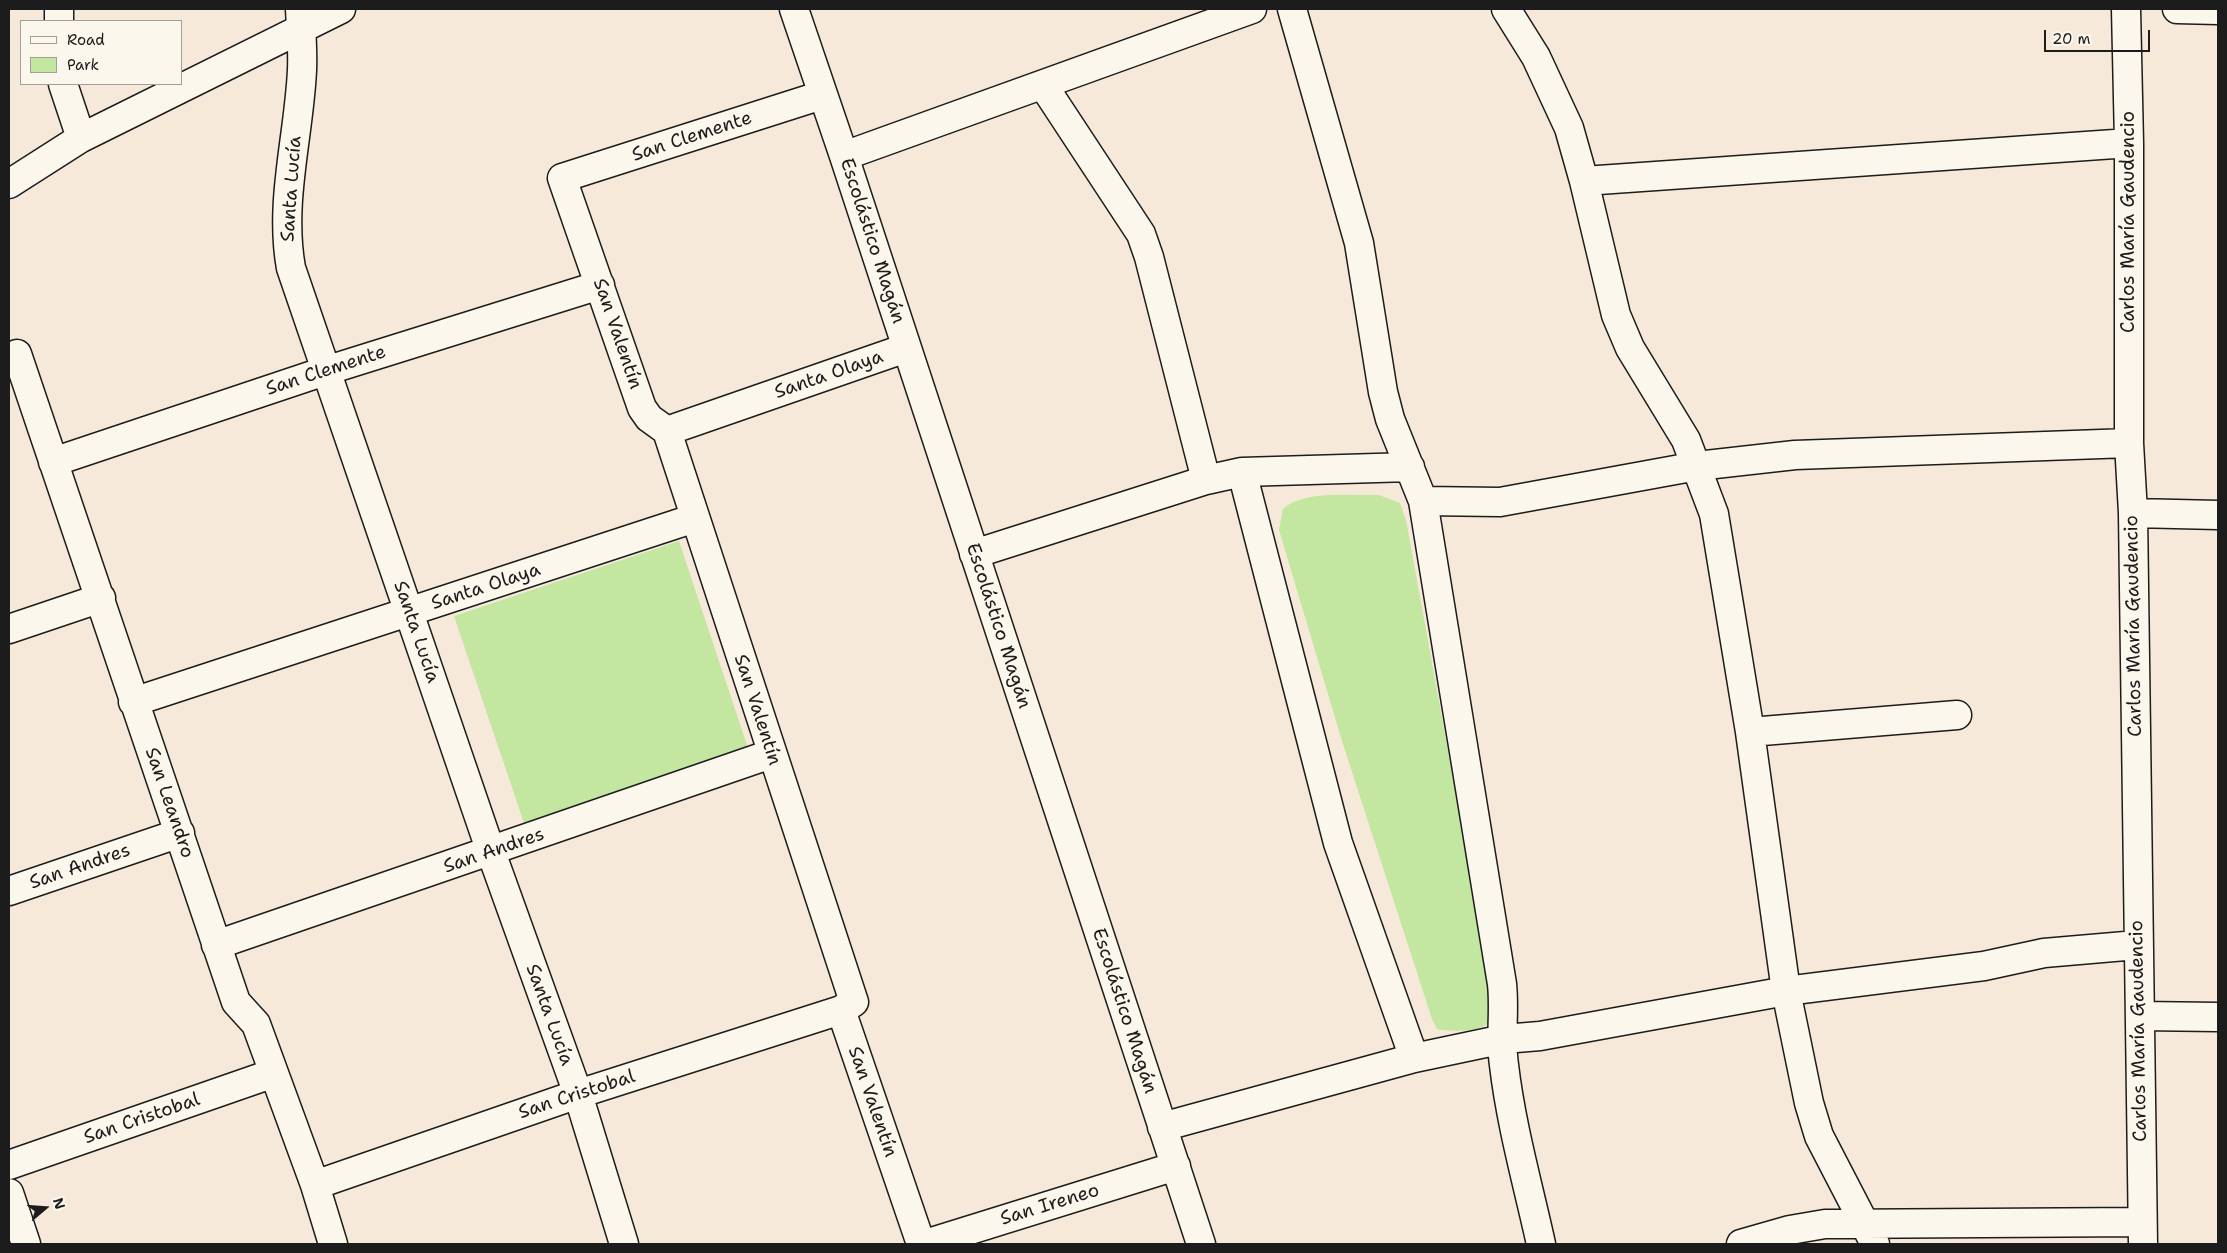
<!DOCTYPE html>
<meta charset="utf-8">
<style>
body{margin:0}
#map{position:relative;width:2227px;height:1253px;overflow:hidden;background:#f6e9da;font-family:"Shantell Sans",sans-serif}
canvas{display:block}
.frame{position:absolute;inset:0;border:10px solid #1c1c1c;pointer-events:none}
.legend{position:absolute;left:20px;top:20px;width:162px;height:65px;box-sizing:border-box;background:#fbf7ec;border:1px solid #a29f99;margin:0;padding:6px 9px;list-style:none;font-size:15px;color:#1c1c1c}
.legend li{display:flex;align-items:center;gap:10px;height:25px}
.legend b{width:25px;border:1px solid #a29f99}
.north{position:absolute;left:20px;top:1183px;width:50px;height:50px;-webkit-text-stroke:4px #fbf7ec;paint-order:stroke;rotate:72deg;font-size:14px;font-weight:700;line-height:20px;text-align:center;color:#1c1c1c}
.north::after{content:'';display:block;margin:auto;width:18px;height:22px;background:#1c1c1c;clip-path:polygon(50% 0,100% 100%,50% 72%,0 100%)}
.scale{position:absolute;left:2044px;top:30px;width:106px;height:22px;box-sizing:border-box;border:2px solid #1c1c1c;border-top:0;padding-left:6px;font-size:15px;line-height:18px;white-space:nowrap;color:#1c1c1c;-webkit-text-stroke:4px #fbf7ec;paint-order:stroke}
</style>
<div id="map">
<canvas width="2227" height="1253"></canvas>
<div class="frame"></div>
<ul class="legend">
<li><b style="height:6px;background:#fbf7ec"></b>Road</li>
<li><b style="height:14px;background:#c3e6a0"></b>Park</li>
</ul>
<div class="north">N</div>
<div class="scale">20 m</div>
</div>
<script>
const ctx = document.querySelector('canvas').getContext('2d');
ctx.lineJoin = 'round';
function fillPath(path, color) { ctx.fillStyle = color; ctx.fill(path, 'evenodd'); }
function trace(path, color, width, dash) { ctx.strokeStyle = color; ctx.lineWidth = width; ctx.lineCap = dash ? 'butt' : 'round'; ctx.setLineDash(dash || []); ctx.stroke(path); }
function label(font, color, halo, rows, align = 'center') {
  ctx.font = font + ' "Shantell Sans",sans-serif'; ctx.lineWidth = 5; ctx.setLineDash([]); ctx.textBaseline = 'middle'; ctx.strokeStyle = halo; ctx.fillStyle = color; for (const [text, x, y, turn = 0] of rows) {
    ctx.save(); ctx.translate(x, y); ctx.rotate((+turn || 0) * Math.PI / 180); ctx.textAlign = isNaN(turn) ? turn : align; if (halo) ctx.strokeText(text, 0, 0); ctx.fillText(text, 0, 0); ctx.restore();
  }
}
fillPath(new Path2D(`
 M1379,495l21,8 6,17 89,489c-1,4 -2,9 -4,12 -8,11 -42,11 -54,8l-5,-10 -90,-278 -63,-211 4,-21c21,-19 68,-13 96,-14z
 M679,541l69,207 -224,75 -70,-207z`), '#c3e6a0');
const minor = new Path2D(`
 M59,9v12
 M300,9c1,20 3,41 2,61 -3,66 -23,132 -11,198l200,584 87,242 46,150
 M794,9l50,147 357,1088
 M1292,9l67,234 24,149 7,27 33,82 79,483c3,27 -2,54 2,81 7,60 24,120 37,179
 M1506,9l30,48 33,71 15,53 32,134 14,33 56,92 28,74 36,218 36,259 23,112 10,33 56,108
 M2126,9l3,134v300l4,70 10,731
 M2177,9l41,1
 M63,84l18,54
 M1043,85l98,149 8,23 57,223
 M822,95l-260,83 80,230 7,10 18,13 187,571 -13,8 80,234
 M844,156l408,-147
 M1584,181l545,-38
 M9,184l72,-46 260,-129
 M17,354l219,648 20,22 59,161 18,59
 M667,431l239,-83
 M53,462l272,-91 275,-86
 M1242,472l96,371 76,215
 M1423,501l77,1 197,-36 98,-11 334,-12
 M2133,513l85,2
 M974,554l232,-74 36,-8 168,-5
 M9,629l92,-31
 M133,702l562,-184
 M1750,732l207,-17
 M9,891l171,-58
 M216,945l555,-191
 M2140,1016l78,1
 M1162,1127l252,-69 90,-19 36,-3 246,-45 198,-25 60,-13 93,-8
 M9,1165l265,-92
 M315,1185l263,-91 263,-84
 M9,1193l17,51
 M925,1244l251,-78
 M1741,1244l49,-14 35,-6 317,-2`);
trace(minor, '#1c1c1c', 31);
trace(minor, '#fbf7ec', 28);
label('19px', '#1c1c1c', '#fbf7ec', [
 ["San Clemente",692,137,-18],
 ["Santa Lucía",292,189,-86],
 ["Carlos María Gaudencio",2129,222,-90],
 ["Escolástico Magán",872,241,72],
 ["San Valentín",617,334,71],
 ["San Clemente",326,371,-18],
 ["Santa Olaya",829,375,-19],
 ["Santa Olaya",486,587,-18],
 ["Escolástico Magán",998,626,72],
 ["Carlos María Gaudencio",2134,626,-91],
 ["Santa Lucía",416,632,71],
 ["San Valentín",757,710,72],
 ["San Leandro",169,803,71],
 ["San Andres",494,851,-19],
 ["San Andres",80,867,-19],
 ["Escolástico Magán",1124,1011,72],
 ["Santa Lucía",549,1015,70],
 ["Carlos María Gaudencio",2139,1031,-91],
 ["San Cristobal",577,1095,-18],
 ["San Valentín",872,1102,71],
 ["San Cristobal",142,1119,-19],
 ["San Ireneo",1050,1205,-17]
]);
</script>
